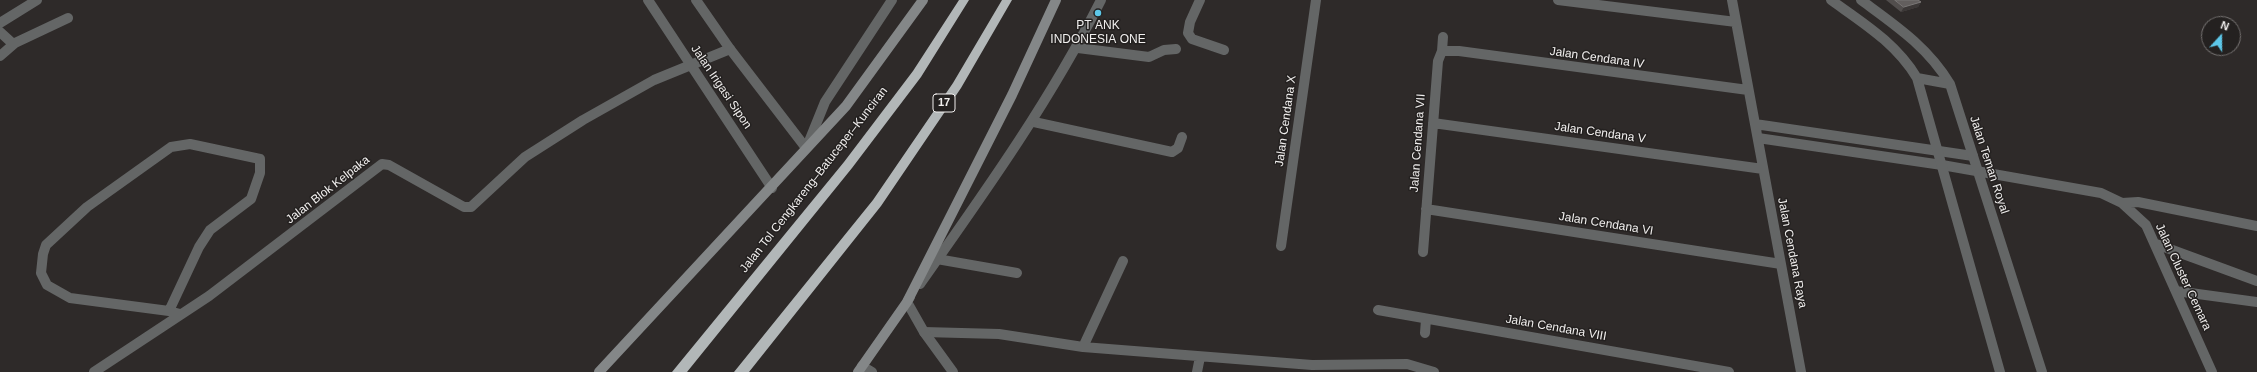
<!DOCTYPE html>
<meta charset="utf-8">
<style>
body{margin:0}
#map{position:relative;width:2257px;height:372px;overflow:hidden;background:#2e2a29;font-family:Arial,sans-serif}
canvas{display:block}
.north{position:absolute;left:2201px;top:16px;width:40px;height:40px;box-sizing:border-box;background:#242120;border:1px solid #767372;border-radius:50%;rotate:21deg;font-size:11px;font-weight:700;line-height:16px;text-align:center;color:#f1efee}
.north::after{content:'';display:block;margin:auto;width:14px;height:18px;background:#5dc7e8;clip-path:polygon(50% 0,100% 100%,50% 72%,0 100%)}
</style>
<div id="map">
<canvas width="2257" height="372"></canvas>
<div class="north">N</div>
</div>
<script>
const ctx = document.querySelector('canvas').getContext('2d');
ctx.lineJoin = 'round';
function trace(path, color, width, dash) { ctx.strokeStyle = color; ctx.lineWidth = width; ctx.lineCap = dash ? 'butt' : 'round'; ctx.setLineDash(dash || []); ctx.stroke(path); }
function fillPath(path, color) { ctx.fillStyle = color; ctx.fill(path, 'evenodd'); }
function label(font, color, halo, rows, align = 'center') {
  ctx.font = font + ' Arial,sans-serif'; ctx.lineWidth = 3; ctx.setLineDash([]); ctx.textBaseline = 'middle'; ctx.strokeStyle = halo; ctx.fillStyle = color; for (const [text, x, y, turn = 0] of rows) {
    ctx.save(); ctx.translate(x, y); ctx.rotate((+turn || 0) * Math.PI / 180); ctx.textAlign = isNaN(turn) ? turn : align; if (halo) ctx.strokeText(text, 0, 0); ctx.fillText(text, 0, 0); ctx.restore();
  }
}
trace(new Path2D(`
 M1200,0l-10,22 -2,11 4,6 32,11
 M1558,0l178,22
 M1732,0l69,372
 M0,23l37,-23
 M0,32l12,11
 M1078,48l71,9 15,-7 12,-1
 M1442,51h17l289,39
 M0,56l15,-13 53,-25
 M1034,122l138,30 6,-4 4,-11
 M1433,123l330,46
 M1755,124l218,32
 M1758,138l184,27 159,28 21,10 24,22 66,147
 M190,144l70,15v14l-9,26 -41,31 -11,17 -30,64 -99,-13 -23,-13 -6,-12 2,-19 3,-9 41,-38 84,-60z
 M2122,203l16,-1 119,24
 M1426,209l355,55
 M2156,244l101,37
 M1281,246l35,-246
 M1423,252l15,-191 4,-10 1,-14
 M937,259l80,14
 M2176,291l81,11
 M1378,310l351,62
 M169,311l11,3
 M924,332l75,2 84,13 229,18 95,-1 27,8
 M1425,333l1,-14
 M1083,347l40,-86
 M94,372l115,-76 173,-132 7,1 75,42h7l54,-50 58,-37 71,-40 76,-31
 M1197,372l3,-15`), '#646666', 10);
trace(new Path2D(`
 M648,0l124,188
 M696,0l34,49 76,99
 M1831,0c32,23 65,43 86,78l83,294
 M1861,0c34,25 67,47 89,84l92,288
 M1917,78l33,6
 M808,144l17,-42 67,-102
 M920,284c65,-92 130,-183 181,-284
 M910,297l-3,5 17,30 29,40
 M862,366l10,6`), '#646666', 10);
trace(new Path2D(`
 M599,372l247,-266 77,-106
 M858,372l49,-70 105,-207 44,-95`), '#848788', 10);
fillPath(new Path2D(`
 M959,0h10l-48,77 -69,91 -165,204h-15l172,-210 69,-91z
 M1002,0h10l-51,88 -80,118 -132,166h-15l139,-172 80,-117z`), '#b2b7b8');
fillPath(new Path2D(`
 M1886,0h32l3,2 -3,5 -17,5z`), '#524e4d');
fillPath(new Path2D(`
 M1921,2l-3,5 -17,5 3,-5z`), '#3c3837');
const building = new Path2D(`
 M1895,0h23l3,2 -17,5z`);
fillPath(building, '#635f5e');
trace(building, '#797675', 1);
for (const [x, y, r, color] of [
 [1098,13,4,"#5dc7e8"]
]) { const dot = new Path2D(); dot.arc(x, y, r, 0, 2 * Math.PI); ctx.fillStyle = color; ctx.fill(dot); trace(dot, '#242120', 1.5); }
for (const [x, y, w] of [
 [944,103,22]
]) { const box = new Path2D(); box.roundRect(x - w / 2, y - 9, w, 18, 3); ctx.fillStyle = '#242120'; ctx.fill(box); trace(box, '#f1efee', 1); }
label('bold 11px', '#f1efee', null, [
 ["17",944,103]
]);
label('12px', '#f1efee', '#242120', [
 ["PT ANK",1098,26],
 ["INDONESIA ONE",1098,40]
]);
label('12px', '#f1efee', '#242120', [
 ["Jalan Cendana IV",1597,58,8],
 ["Jalan Irigasi Sipon",721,87,56],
 ["Jalan Cendana X",1286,121,-82],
 ["Jalan Cendana V",1600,133,8],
 ["Jalan Cendana VII",1418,143,-86],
 ["Jalan Teman Royal",1989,165,72],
 ["Jalan Tol Cengkareng–Batuceper–Kunciran",814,180,-52],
 ["Jalan Blok Kelpaka",328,190,-38],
 ["Jalan Cendana VI",1606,224,9],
 ["Jalan Cendana Raya",1792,253,79],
 ["Jalan Cluster Cemara",2183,277,65],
 ["Jalan Cendana VIII",1556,328,10]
]);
</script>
